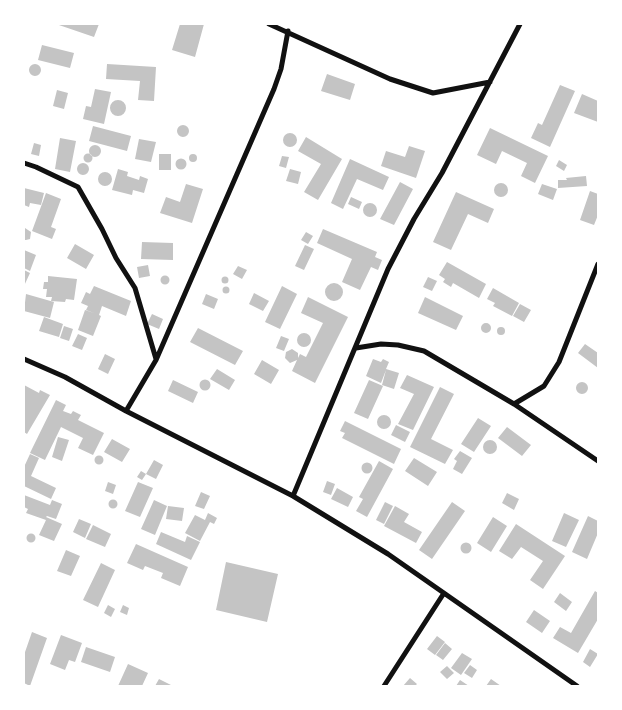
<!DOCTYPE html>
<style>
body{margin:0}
#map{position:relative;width:622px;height:710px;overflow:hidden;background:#fff;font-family:Ubuntu,sans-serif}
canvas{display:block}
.frame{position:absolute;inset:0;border:25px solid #fff;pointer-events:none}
</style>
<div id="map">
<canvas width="622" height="710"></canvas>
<div class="frame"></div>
</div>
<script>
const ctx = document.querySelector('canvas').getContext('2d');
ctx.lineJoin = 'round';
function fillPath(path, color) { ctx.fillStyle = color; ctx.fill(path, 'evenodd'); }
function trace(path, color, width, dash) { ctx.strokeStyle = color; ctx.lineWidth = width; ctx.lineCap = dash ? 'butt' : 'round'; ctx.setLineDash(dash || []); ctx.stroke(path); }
fillPath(new Path2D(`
 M56,24h43l-5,13z
 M180,24h24l-9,33 -23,-7z
 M42,45l32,8 -4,15 -32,-8z
 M107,64l49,3 -2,34 -16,-1 2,-19 -34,-2z
 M29 70a6 6 0 1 1 12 0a6 6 0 1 1-12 0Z
 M327,74l28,10 -5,16 -29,-9z
 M560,85l15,6 -25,56 -19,-9 7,-15 4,2z
 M95,89l16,3 -7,32 -21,-5 3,-13 5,1z
 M57,90l11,3 -4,16 -11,-3z
 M582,94l16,7v21l-24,-9z
 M110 108a8 8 0 1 1 16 0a8 8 0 1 1-16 0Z
 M177 131a6 6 0 1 1 12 0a6 6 0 1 1-12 0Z
 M93,126l38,10 -4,15 -38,-10z
 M490,128l58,28 -13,27 -14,-7 6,-13 -25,-12 -6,13 -19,-9z
 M283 140a7 7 0 1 1 14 0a7 7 0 1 1-14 0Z
 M306,137l36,22 -24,41 -14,-8 17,-28 -23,-13z
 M60,138l16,3 -6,31 -15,-3z
 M139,139l17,3 -5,20 -16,-3z
 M34,143l7,2 -2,11 -8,-2z
 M89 151a6 6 0 1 1 12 0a6 6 0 1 1-12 0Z
 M409,146l16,5 -9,27 -35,-12 5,-15 19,6z
 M83.5 158a4.5 4.5 0 1 1 9 0a4.5 4.5 0 1 1-9 0Z
 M189 158a4 4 0 1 1 8 0a4 4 0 1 1-8 0Z
 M159,154h12v16h-12z
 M282,156l7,1 -3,11 -7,-2z
 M175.5 164a5.5 5.5 0 1 1 11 0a5.5 5.5 0 1 1-11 0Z
 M350,159l39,18 -6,13 -26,-11 -14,30 -12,-6z
 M559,160l8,5 -3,6 -8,-5z
 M77 169a6 6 0 1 1 12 0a6 6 0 1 1-12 0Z
 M118,169l10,3 -1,4 12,4 1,-4 8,3 -4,14 -11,-3 -1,5 -20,-5z
 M290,169l11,3 -3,12 -12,-3z
 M98 179a7 7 0 1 1 14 0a7 7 0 1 1-14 0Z
 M586,176l1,10 -29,2v-8h9l-1,-2z
 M400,182l13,7 -19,36 -14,-6z
 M494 190a7 7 0 1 1 14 0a7 7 0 1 1-14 0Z
 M186,184l17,5 -11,34 -32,-10 6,-16 14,5z
 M542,184l15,5 -4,11 -15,-6z
 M24,188l20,5 -3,12 -11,-2 -1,4 -5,-2z
 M590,191l8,3v21l-4,10 -14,-5z
 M456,192l38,17 -6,14 -20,-9 -17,36 -18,-8z
 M46,193l15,6 -10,28 5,2 -4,10 -20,-8z
 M351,197l11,5 -3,7 -11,-5z
 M363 210a7 7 0 1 1 14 0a7 7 0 1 1-14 0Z
 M25,228l6,4 -1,7 -4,1h-2v-11z
 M323,229l54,23 -2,5 7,3 -4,10 -7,-3 -11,23 -18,-8 10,-23 -35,-16z
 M306,232l7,4 -5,8 -7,-4z
 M142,242l31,1v17l-32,-1z
 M75,244l19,11 -8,14 -19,-11z
 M305,245l9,4 -10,21 -9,-4z
 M24,250l12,5 -6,16 -6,-3z
 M447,262l39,22 -7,14 -26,-15 -2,4 -8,-5 2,-3 -6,-4z
 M148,265l2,11 -11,2 -2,-11z
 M238,266l9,4 -5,9 -9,-5z
 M24,270l6,3 -6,13z
 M160.5 280a4.5 4.5 0 1 1 9 0a4.5 4.5 0 1 1-9 0Z
 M48,276l29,3 -3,21 -8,-1 -1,3 -14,-1 1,-4h-6l1,-8h-4l1,-7h4z
 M221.5 280a3.5 3.5 0 1 1 7 0a3.5 3.5 0 1 1-7 0Z
 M428,277l9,4 -5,10 -9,-4z
 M325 292a9 9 0 1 1 18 0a9 9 0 1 1-18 0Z
 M94,286l37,15 -5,15 -24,-10 -3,9 2,1 -8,20 -15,-6 7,-20 9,3 -8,-3 2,-4 -7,-3 5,-11 4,2z
 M282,286l15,8 -17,35 -15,-7z
 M222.5 290a3.5 3.5 0 1 1 7 0a3.5 3.5 0 1 1-7 0Z
 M493,288l26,15 -7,13 -19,-10 2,-3 -8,-4z
 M254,293l15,8 -6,10 -14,-7z
 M26,294l28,8 -4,16 -26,-7z
 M206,294l12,5 -4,10 -12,-5z
 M308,297l40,20 -33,66 -23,-12 5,-11 -7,3 -5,-5 1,-6 6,-3 6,4v5l2,-4 6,3 17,-34 -22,-10z
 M425,297l38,19 -7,14 -38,-17z
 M520,304l11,6 -7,12 -11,-6z
 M152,314l11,5 -4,10 -12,-5z
 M44,317l19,7 -4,13 -20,-6z
 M481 328a5 5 0 1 1 10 0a5 5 0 1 1-10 0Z
 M64,326l9,3 -4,12 -9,-3z
 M497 331a4 4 0 1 1 8 0a4 4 0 1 1-8 0Z
 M198,328l45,23 -8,14 -45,-23z
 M297 340a7 7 0 1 1 14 0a7 7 0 1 1-14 0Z
 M78,334l9,4 -5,12 -10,-4z
 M281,336l8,3 -5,12 -8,-3z
 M585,344l13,9v15l-20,-15z
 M105,354l10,5 -7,15 -10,-5z
 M373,359l8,3 2,-3 6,3 -3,7 13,4 -5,16 -12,-4 4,-15 -5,13 -15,-7z
 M262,360l17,10 -8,14 -17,-10z
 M217,369l18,11 -6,10 -19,-11z
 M407,375l27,12 -21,43 -15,-6 16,-30 -14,-6z
 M199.5 385a5.5 5.5 0 1 1 11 0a5.5 5.5 0 1 1-11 0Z
 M173,380l25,12 -5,11 -25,-12z
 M369,380l14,6 -15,33 -14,-6z
 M576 388a6 6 0 1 1 12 0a6 6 0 1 1-12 0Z
 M24,385l15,8 1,-3 10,5 -23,39 -3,-2z
 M440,387l14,7 -23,45 22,11 -8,14 -35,-17z
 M56,400l10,5 -3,6 8,3 2,-3 8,4 -3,5 26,13 -11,22 -15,-7 5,-10 -22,-11 -16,33 -15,-7z
 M377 422a7 7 0 1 1 14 0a7 7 0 1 1-14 0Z
 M478,418l13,8 -17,26 -13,-8z
 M345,421l56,28 -7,15 -52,-26 3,-5 -5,-2z
 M396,425l14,7 -5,10 -14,-7z
 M507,427l24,18 -9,11 -24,-18z
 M58,437l11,3 -7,21 -10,-4z
 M112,439l18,10 -8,13 -18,-10z
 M483 447a7 7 0 1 1 14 0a7 7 0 1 1-14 0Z
 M460,451l12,7 -10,16 -9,-5 4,-8 -3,-2z
 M30,454l9,4 -8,18 25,12 -5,11 -27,-13v-19z
 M94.5 460a4.5 4.5 0 1 1 9 0a4.5 4.5 0 1 1-9 0Z
 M414,458l23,14 -9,14 -23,-15z
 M154,460l9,5 -7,14 -10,-5z
 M379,461l14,8 -26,48 -11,-6 7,-12 -4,-2z
 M361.5 468a5.5 5.5 0 1 1 11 0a5.5 5.5 0 1 1-11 0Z
 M141,471l5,3 -4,6 -5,-3z
 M327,481l8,3 -4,11 -8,-3z
 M108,482l8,3 -3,9 -8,-3z
 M138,482l15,6 -13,29 -15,-6z
 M337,488l16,9 -5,10 -17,-8z
 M201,492l9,4 -6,13 -9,-3z
 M507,493l12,6 -5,11 -12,-7z
 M24,495l26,10 2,-5 10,4 -6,15 -9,-3 -1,1 16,7 -8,17 -15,-6 7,-15 -20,-7 2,-4 -4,-2z
 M108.5 504a4.5 4.5 0 1 1 9 0a4.5 4.5 0 1 1-9 0Z
 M154,500l13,6 -12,29 -14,-6z
 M385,502l8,4 -9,18 -8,-4z
 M452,502l13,9 -33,48 -13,-9z
 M168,506l16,2 -2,13 -16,-2z
 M395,506l14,8 -5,8 18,10 -6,11 -32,-17z
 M208,513l9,5 -3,6 -4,-2 -10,19 -15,-8 10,-18 10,5z
 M564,513l15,7 -13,27 -14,-6z
 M588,516l10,5v12l-11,26 -15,-7z
 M493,517l14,9 -16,26 -14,-9z
 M79,519l12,5 -6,14 -12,-6z
 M516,524l49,32 -22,33 -13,-9 13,-19 -22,-14 -9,12 -13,-8z
 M93,525l18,9 -6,13 -19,-8z
 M161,532l24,10 2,-6 13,6 -9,18 -35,-16z
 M26.5 538a4.5 4.5 0 1 1 9 0a4.5 4.5 0 1 1-9 0Z
 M460.5 548a5.5 5.5 0 1 1 11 0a5.5 5.5 0 1 1-11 0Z
 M136,544l52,23 -8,19 -19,-8 2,-5 -18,-7 -2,4 -16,-7z
 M66,550l14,6 -9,20 -14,-5z
 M226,562l52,12 -11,48 -51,-12z
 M101,563l14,7 -17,37 -15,-7z
 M595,591l3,2v26l-20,34 -25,-15 7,-11 11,6z
 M560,593l12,9 -6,9 -12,-9z
 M108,605l7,4 -4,8 -7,-4z
 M123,605l6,3 -2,7 -7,-3z
 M534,610l16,11 -8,12 -16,-11z
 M32,632l15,6 -17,48 -6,-3v-28z
 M61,635l21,8 -7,19 -6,-2 -4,10 -15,-6z
 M437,636l8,6 -10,13 -8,-6z
 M445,643l7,6 -9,11 -7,-5z
 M86,647l29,10 -5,15 -29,-10z
 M590,649l8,5 -8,13 -7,-5z
 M462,653l10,6 -11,16 -10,-7z
 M128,664l20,9 -6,13h-24z
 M470,665l7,5 -5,8 -8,-5z
 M447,666l7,7 -7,6 -7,-7z
 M410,678l7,6 -2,2h-12z
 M159,679l14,7h-18z
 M491,679l10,7h-15z
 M460,680l9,6h-13z`), '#c4c4c4');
trace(new Path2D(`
 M269,24l121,55 43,14 57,-11
 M24,163l12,4 42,20 24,42 14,29 19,30 21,71
 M356,348l25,-4 17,1 26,6 90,53 84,57
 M24,359l41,18 61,34 167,85 95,58 189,132
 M514,404l30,-18 15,-24 39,-98
 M126,411l30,-51 118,-271 7,-20 7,-38
 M293,496l95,-227 26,-50 28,-46 78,-149
 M384,686l60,-93`), '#111', 5);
</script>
